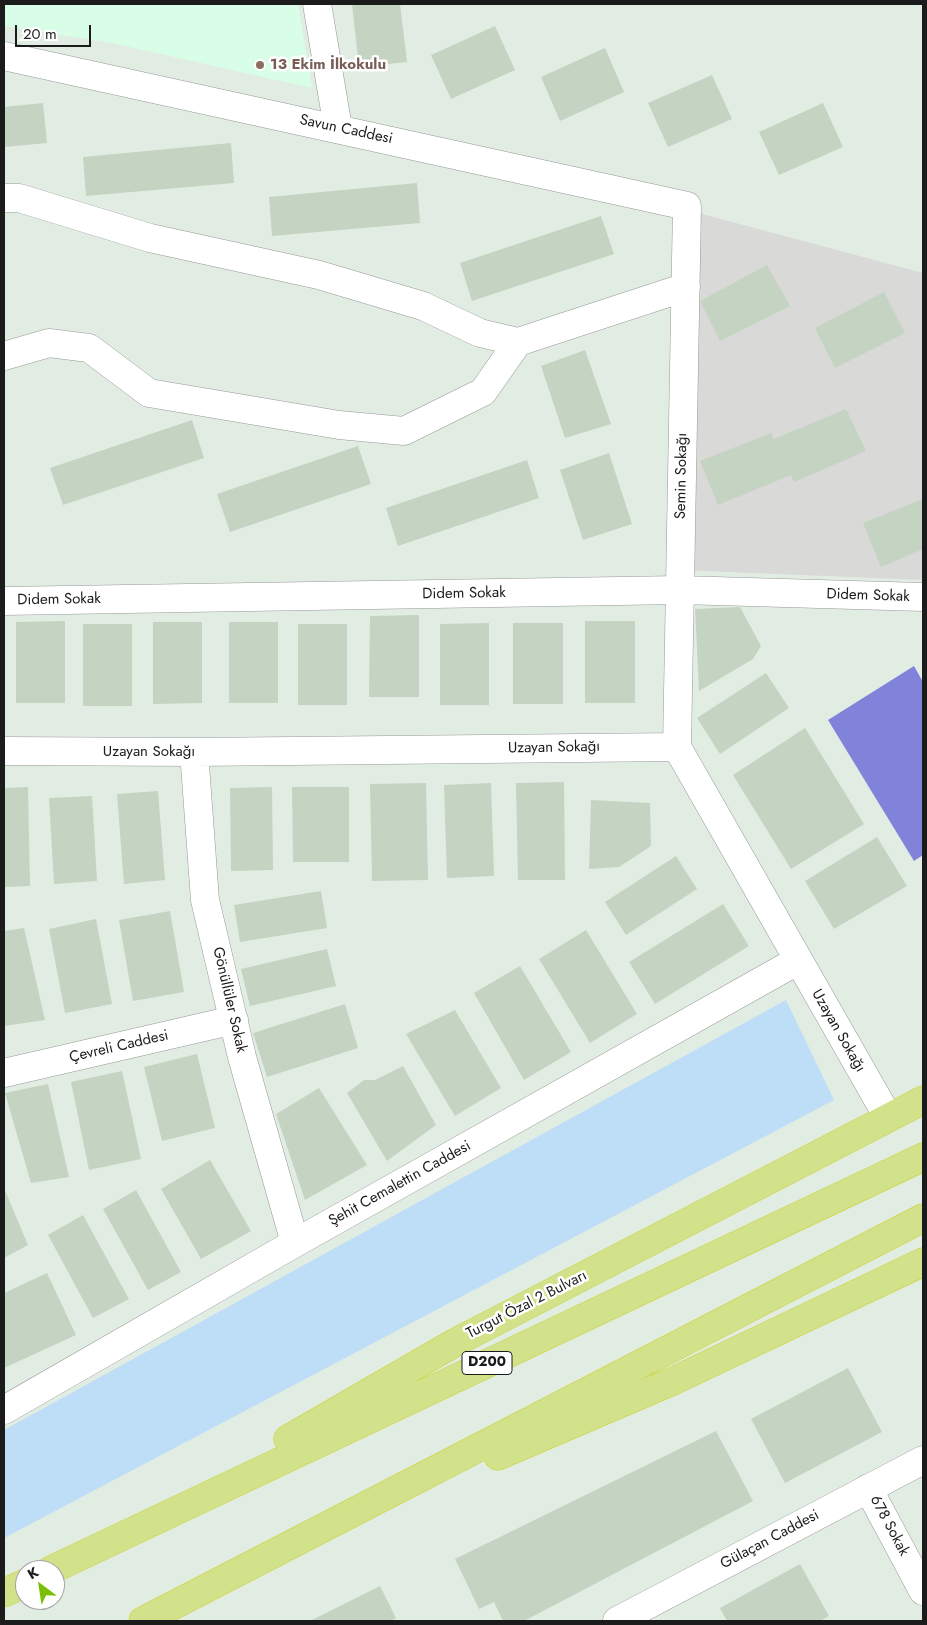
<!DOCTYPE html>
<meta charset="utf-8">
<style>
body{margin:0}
#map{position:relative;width:927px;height:1625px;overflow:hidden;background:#e1ede2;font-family:Jost,sans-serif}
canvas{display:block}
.frame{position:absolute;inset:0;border:5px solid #1b1b1b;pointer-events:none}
.north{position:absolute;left:15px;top:1560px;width:50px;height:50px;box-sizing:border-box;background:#fff;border:1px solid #a4a4a4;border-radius:50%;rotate:329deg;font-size:14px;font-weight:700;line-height:20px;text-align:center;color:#1b1b1b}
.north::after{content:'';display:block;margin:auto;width:18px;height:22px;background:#7bc007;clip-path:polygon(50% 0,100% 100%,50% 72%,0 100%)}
.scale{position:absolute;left:15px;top:25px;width:76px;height:22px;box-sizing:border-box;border:2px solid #1b1b1b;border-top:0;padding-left:6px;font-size:15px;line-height:18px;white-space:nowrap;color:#1b1b1b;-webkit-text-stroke:4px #fff;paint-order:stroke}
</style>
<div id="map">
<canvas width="927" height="1625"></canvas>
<div class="frame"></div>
<div class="north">K</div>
<div class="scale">20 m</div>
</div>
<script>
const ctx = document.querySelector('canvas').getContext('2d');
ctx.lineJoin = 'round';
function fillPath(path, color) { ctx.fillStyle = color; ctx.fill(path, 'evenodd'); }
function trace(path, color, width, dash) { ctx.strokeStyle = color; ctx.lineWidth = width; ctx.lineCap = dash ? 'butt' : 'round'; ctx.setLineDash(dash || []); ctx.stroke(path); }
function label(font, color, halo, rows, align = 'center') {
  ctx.font = font + ' Jost,sans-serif'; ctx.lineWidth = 5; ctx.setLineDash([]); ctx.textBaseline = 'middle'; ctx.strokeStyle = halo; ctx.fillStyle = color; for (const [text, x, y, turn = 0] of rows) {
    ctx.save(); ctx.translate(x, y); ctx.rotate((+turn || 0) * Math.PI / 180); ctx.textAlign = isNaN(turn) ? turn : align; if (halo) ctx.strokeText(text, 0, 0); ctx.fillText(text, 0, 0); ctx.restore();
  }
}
fillPath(new Path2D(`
 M691,211l232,62v307l-243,-10z`), '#d9d9d8');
fillPath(new Path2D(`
 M4,4h294l14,84 -200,-45 -108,-17z`), '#d9fee7');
fillPath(new Path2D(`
 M786,1000l48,100 -830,438v-108z`), '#beddf7');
fillPath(new Path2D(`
 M914,666l9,16v173l-9,6 -86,-141z`), '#8182da');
fillPath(new Path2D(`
 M352,4h48l7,58 -48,5z
 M495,26l20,44 -64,29 -20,-44z
 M605,48l19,44 -64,29 -19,-44z
 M712,75l20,44 -64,28 -20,-44z
 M43,103l4,40 -43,4v-40z
 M823,103l20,44 -64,28 -20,-43z
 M231,143l3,40 -148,13 -3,-39z
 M417,183l3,40 -148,13 -3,-39z
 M601,216l13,38 -142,47 -12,-38z
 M767,265l23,41 -70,35 -20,-40z
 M884,292l21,41 -70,35 -20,-40z
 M585,350l26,74 -46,14 -24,-72z
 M846,409l20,42 -72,31 -3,-7 -73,30 -18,-44 71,-28 3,6z
 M192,420l12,38 -141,47 -13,-37z
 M358,446l13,38 -141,48 -13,-38z
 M609,453l23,71 -49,16 -23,-70z
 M527,460l12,38 -141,48 -12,-38z
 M923,499v50l-42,18 -18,-44z
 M740,607l21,39 -8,13 -54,32 -4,-82z
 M419,615v82h-50l1,-81z
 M65,621v82h-49v-81z
 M585,621h50v82h-50z
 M153,622h49v81l-49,1z
 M229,622h49v81h-49z
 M489,623v82h-49v-81z
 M513,623h50v81h-50z
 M83,624h49v82h-49z
 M298,624h49v81h-49z
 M766,673l23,35 -69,46 -23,-36z
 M805,728l59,96 -73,45 -58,-94z
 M564,782l1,98h-47l-2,-97z
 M426,783l2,97 -56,1 -2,-97z
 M491,783l3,93 -47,2 -3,-93z
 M28,787l2,99 -26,1v-99z
 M272,787l1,83 -42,1 -1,-83z
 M292,787h57v75h-56z
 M158,791l7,89 -41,4 -7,-90z
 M92,796l5,85 -43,3 -5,-86z
 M591,800l59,3 1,43 -32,21 -30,2z
 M877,837l30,49 -73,43 -29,-48z
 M676,856l21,33 -71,46 -21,-33z
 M321,891l6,37 -87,14 -6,-37z
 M723,904l26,42 -94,58 -26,-42z
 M170,911l14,81 -51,9 -14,-81z
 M96,919l16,85 -47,9 -16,-84z
 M24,928l21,92 -41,6v-95z
 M586,930l51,84 -47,29 -51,-84z
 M327,949l9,37 -86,20 -9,-37z
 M520,966l51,86 -47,28 -50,-87z
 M345,1004l13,44 -91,29 -14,-44z
 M455,1010l46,78 -46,28 -49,-82z
 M197,1054l18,74 -53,13 -18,-74z
 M403,1066l33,59 -49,36 -40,-68 17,-13h11z
 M122,1071l19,88 -52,11 -18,-88z
 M48,1084l21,93 -38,6 -26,-90z
 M319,1088l48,77 -62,35 -29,-86z
 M210,1160l41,71 -50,28 -40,-70z
 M4,1188l24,57 -24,13z
 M136,1190l45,82 -33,18 -45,-81z
 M83,1215l46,84 -36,19 -45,-83z
 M47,1273l29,62 -72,33v-75z
 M848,1368l34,64 -97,51 -34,-64z
 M716,1431l37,70 -229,120h-21l-9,-19 -15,7 -24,-50z
 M800,1564l29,52 -9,5h-93l-7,-13z
 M380,1586l16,32 -6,3h-80z`), '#c5d3c2');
const minor = new Path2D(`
 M317,4l21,124
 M4,56l683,150 -10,541
 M4,198h15l131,40 169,37 104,31 57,27 38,9 168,-55
 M4,356l45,-13 40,5 60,45 190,32 65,6 79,-39 35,-50
 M4,601l676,-11 243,7
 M677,747l211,370
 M4,751l190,1 483,-5
 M194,752l11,148 37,157 53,186
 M4,1073l230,-53
 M4,1410l291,-167 502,-282
 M868,1488l55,103
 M617,1621l306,-161`);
const highway = new Path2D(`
 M288,1439l168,-97 467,-242
 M498,1456l175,-75 250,-119
 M51,1570l872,-413
 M4,1593l21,-10
 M143,1621l780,-403`);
trace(minor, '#989898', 29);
trace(highway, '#cbcf29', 29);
trace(minor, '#fff', 28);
trace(highway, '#d2e28a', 28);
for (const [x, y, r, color] of [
 [260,65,5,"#8d6e63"]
]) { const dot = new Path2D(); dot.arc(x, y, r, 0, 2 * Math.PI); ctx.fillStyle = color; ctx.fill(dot); trace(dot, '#fff', 2); }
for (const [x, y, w] of [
 [487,1363,50]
]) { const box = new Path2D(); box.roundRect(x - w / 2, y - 11.5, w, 23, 4); ctx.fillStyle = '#fff'; ctx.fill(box); trace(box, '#1b1b1b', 1); }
label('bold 14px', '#1b1b1b', null, [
 ["D200",487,1363]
]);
label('bold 15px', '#785e54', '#fff', [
 ["13 Ekim İlkokulu",270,65]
], 'left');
label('15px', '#1b1b1b', '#fff', [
 ["Savun Caddesi",346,130,12],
 ["Semin Sokağı",682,476,-89],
 ["Didem Sokak",464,594,-1],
 ["Didem Sokak",868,596,2],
 ["Didem Sokak",59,600,-1],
 ["Uzayan Sokağı",554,748,-1],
 ["Uzayan Sokağı",149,752],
 ["Gönüllüler Sokak",229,1000,77],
 ["Uzayan Sokağı",838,1031,60],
 ["Çevreli Caddesi",119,1047,-13],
 ["Şehit Cemalettin Caddesi",400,1184,-29],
 ["Turgut Özal 2 Bulvarı",527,1305,-27],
 ["678 Sokak",889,1526,62],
 ["Gülaçan Caddesi",770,1540,-28]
]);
</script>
